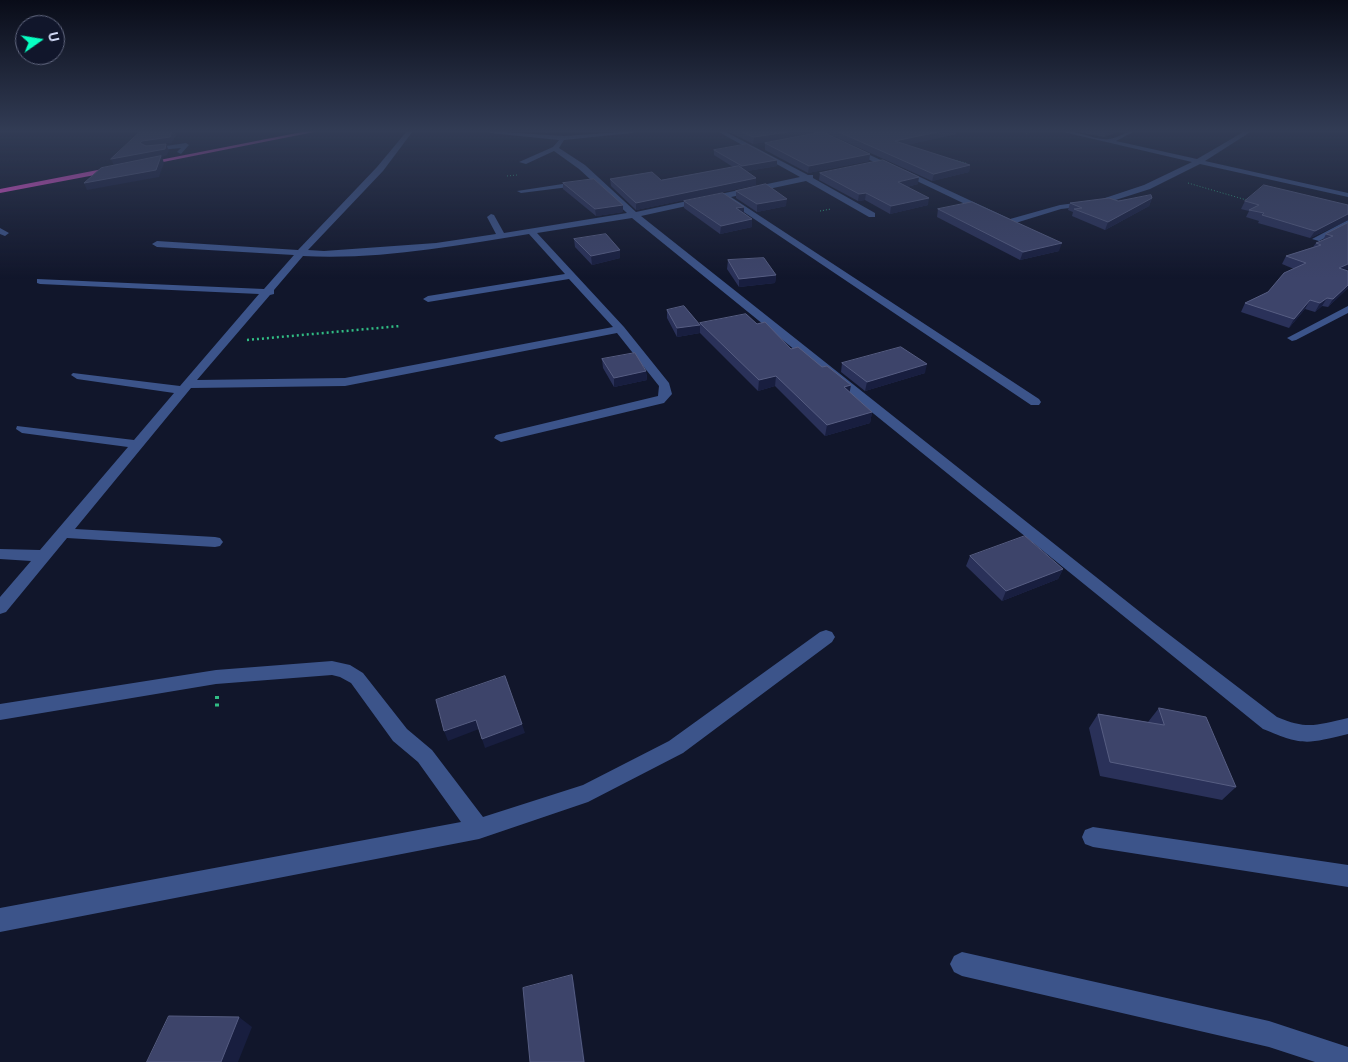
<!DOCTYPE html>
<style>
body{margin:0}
#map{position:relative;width:1348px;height:1062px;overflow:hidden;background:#11162b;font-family:"DM Sans",sans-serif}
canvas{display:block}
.north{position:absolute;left:15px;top:15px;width:50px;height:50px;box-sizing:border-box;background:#11162b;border:1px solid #626880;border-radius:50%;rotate:77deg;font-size:14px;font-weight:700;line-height:20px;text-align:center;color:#dbe3ff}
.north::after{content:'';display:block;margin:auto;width:18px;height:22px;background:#07ffc2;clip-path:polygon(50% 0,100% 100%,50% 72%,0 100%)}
</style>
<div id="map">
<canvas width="1348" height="1062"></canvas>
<div class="north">U</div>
</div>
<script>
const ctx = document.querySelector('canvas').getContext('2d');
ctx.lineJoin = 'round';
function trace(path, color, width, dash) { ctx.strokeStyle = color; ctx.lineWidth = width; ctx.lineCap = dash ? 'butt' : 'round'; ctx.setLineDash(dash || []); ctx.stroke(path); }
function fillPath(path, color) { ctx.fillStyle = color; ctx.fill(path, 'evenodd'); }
trace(new Path2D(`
 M225,131l9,2
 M1026,134l7,-3
 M945,158l21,5
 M507,176l10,-1
 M1188,183l62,18
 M820,211l11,-2`), '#31bd84', 1, [1, 2]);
trace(new Path2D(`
 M247,340l153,-14`), '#31bd84', 2.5, [2, 3]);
trace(new Path2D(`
 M217,696v14`), '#31bd84', 4, [3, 4.5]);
fillPath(new Path2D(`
 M407,131h6l-30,40 -75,79 16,1 112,-8 60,-9 -9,-17 4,-3 3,1 10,18 123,-20 -48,-44 -25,-18 -28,13 -7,-2 34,-15 6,-7 -69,-7 -3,-2 77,5 71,-5 -3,2 -68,7 -5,8 26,17 51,47 164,-35 -83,-46h7l84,44h5v3l62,35v4h-6l-63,-36 -75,16 308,202 2,3 -2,3h-8l-308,-207 -82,18 513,407 123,94c31,13 39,8 71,1v16c-42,10 -44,12 -85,-5l-631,-511 -95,15 87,94 45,56 3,11 -8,9 -163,39 -7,-4 2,-3 162,-39 1,-10 -42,-53 -272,53 -154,2 -116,141 140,8 5,1 3,4 -3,4 -5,1 -148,-9 -61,74 -6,2v-17l31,-36 -31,-2v-10l40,1 88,-103 -106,-14 -6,-4 1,-3 117,14 40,-47 -97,-14 -6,-4 2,-2 107,13 79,-92 -219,-10 -3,-1v-4l227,10 30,-34 -137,-8 -5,-3 5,-3 141,9 79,-83zM529,234l36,40 -137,22 -5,3 5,3 141,-23 44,48 -268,51 -148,2 73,-85 4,-1v-4l29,-34c75,4 152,-10 226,-22z
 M811,131h8l68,32 -7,2z
 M1059,131c16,-2 37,10 50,8 10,-1 16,-8 26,-8l-19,10 81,18 48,-28h7l-47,30 143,32v4l-148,-33 -50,25 -47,15 -42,5 -52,16 -111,-53 7,-2 105,49 50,-14 39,-5 45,-15 48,-23z
 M186,143l3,2 -8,9 -4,-2 4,-4 -32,3 -4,-2z
 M582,181h3v4l-64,8 -4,-2z
 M1348,220v6l-29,15 -7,-2z
 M0,228l9,5 -4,3 -5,-2z
 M1348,306v7l-52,27 -4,1 -5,-3z
 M826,630l6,2 3,5 -3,5 -149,111 -95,49 -109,37 -479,93v-24l461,-86 -43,-60 -25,-21 -42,-58 -11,-6 -8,-2 -116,9 -216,36v-16l216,-34 116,-9 18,4 13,8 44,56 25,21 51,67 100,-32 86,-44 151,-109z
 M1093,827l255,38v22l-255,-40 -8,-3 -3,-7 3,-7z
 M962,952l307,69 79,26v15h-33l-46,-15 -307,-71 -8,-4 -4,-8 4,-8z`), '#3c548a');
fillPath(new Path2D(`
 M307,131h12l-176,35 -4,-2z
 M113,167h3v4l-116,22v-4z`), '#ff56e1');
fillPath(new Path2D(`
 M527,131h27l-5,2z
 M727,131h85v3l-59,10z
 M822,131h135l-1,3 -50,11 64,20 -1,7 -37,9z
 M1072,131h47l-15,6z
 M765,143l105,11 -1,7 -61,12 -43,-23z
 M714,150l63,10v6l-30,5 9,7v7l-120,25 -25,-24 -1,-7 51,1 72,-13 -19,-12z
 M820,173l98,11 -11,3 21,18 -38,9 -25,-14 -7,1 -39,-21z
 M563,183l60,22v7l-27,4 -33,-27z
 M736,191l50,15 -29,6 -21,-14z
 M1152,198l-3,8 -44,24 -33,-14 1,-4 -5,-2 2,-7z
 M684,201l60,6v6l8,6v8l-32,7 -36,-26z
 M1245,201l103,4v15l-38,18 -52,-15 1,-2 -13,-4 3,-6 -8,-2z
 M938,209l121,42 -39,9 -83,-43z
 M1348,223l-2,47 2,18 -20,19 -6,-1 -7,6 -10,-3 -16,19 -48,-16 4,-9 23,-11 26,-23 -12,-5 4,-8 27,-9 3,-4 7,-3 3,-6z
 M574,239l46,19 -28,7 -17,-18z
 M728,260l48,15 -1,8 -36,4 -12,-18z
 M667,310l33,23 -23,4 -10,-19z
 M700,323l57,1 92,68 23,20 -2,11 -45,13 -50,-50 -17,5 -58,-58z
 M602,359l44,12 1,9 -33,7 -11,-19z
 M842,363l83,10 -60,18 -24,-19z
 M970,556l93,13 -5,10 -56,22 -36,-35z
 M1159,708l77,79 -14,13 -122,-24 -11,-48 9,-14 50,8z`), '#2a3159');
fillPath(new Path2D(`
 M172,131h2l2,4 -4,8 -27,4 -5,-4 2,-2z
 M794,131h18v3l-59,10 1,-7z
 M942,131h15l-1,3 -63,14 2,-7z
 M1108,131h11l-15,6 2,-5z
 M166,144l3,7 -2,4 -5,2 2,6 -5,14 -72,13 -3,-7 30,-17 -3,-7z
 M870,154l-1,7 -61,12 1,-7z
 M777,160v6l-36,6 1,-6z
 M970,165l-1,7 -37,9 2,-7z
 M919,177l-1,7 -22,6 2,-8z
 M756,178v7l-120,25v-7z
 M866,193l-1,7 -7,1 1,-7z
 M929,198l-1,7 -38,9 1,-8z
 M1152,198l-3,8 -44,24 3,-8z
 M787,199l-1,7 -29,6v-8z
 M623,205v7l-27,4 -1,-7z
 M744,207v7l-8,-6z
 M1348,214v6l-38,18 5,-7z
 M752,219v8l-32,7 1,-8z
 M1062,243l-3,8 -39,9 3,-8z
 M620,250v8l-28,7 -1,-9z
 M1348,264v5l-14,7 5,-8z
 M776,275l-1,8 -36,4v-8z
 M1348,285v3l-20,19 5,-8z
 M1327,298l-5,8 -7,6 5,-9z
 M1310,300l-5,9 -16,19 5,-9z
 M700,325v8l-23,4v-9z
 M927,364l-2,9 -60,18 2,-9z
 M646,371l1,9 -33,7v-9z
 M776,376l-1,10 -17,5 1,-11z
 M851,385l-2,11 -5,-9z
 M872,412l-2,11 -45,13 2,-11z
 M1063,569l-5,10 -56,22 4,-10z
 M476,720l3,9 -31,12 -4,-10z
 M522,724l3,9 -40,15 -3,-9z
 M572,975l2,7 11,80h-1z
 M239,1017l13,10 -14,35h-17z`), '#181e3f');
const building = new Path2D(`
 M141,131h31l-2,6 -28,4 -2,2 6,3 20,-2 -1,5 -54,10z
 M740,131h54l-40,6z
 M837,131h105l-47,10 75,24 -36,9z
 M823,132l47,22 -61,12 -44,-23z
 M747,144l30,16 -35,6 -28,-16z
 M161,156l-5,14 -72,13 17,-15z
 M883,160l36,17 -21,5 31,16 -38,8 -25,-13 -7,1 -39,-21z
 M739,166l17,12 -120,25 -26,-24 42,-7 9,8z
 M594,179l29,26 -28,4 -32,-26z
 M766,184l21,15 -30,5 -21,-13z
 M1264,185l84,20v9l-33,17 -53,-16 2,-2 -15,-3 10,-5 -14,-4z
 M723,193l21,14 -8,1 16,11 -31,7 -37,-25z
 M1151,195l1,3 -44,24 -34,-13 8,-1 -12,-5 39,-5 9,3z
 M972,202l90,41 -39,9 -85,-43z
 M1348,223v41l-9,4 9,3v14l-15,14 -6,-1 -7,5 -10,-3 -16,19 -49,-16 23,-11 16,-19 22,-10 -20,-7 35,-11 -5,-2 17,-7 -7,-2z
 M606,234l14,16 -29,6 -17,-17z
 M764,258l12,17 -37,4 -11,-19z
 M684,306l16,19 -23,3 -10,-18z
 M746,314l11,10 8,-2 26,27 7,-2 24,20 5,-1 24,19 -7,2 28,25 -45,13 -51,-49 -17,4 -59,-57z
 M901,347l26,17 -60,18 -25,-19z
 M635,353l11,18 -32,7 -12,-19z
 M1025,536l38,33 -57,22 -36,-35z
 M505,676l17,48 -40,15 -6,-19 -32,11 -8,-31z
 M1159,708l47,9 30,70 -126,-25 -12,-48 66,11z
 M572,975l12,87h-54l-7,-74z
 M169,1016l70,1 -18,45h-74z`);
fillPath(building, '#3d446a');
trace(building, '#565d82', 1);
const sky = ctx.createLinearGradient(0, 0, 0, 279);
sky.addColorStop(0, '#090c18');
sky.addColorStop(0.47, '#323c55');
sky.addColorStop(1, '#323c5500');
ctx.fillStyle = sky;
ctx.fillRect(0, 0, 1348, 279);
</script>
